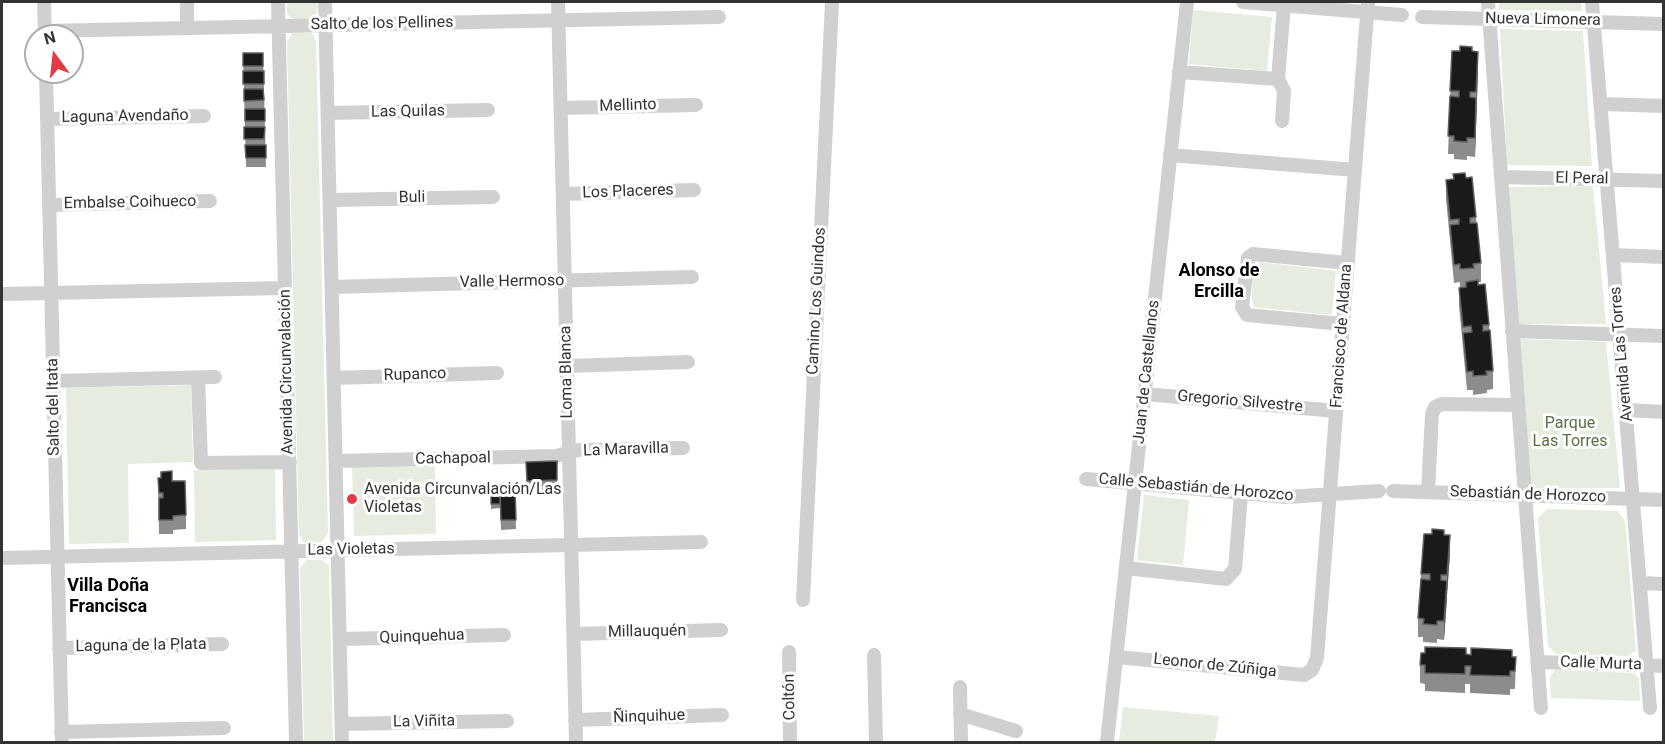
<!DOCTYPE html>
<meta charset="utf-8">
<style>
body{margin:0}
#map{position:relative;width:1665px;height:744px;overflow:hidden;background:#fff;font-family:Roboto,sans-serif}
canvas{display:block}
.frame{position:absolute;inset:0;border:3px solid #333;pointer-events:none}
.north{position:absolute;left:24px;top:24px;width:60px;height:60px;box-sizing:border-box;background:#fff;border:2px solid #adadad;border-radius:50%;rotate:345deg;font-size:16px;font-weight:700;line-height:24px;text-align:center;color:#333}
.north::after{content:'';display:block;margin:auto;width:21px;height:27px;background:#e63946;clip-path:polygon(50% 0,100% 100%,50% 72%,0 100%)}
</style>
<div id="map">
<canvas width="1665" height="744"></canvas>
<div class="frame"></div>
<div class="north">N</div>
</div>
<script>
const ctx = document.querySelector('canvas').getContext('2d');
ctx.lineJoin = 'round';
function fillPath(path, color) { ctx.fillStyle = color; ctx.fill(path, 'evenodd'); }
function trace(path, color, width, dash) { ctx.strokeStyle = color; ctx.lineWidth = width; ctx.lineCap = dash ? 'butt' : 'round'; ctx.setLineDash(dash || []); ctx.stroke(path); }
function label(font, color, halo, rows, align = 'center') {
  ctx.font = font + ' Roboto,sans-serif'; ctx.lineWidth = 6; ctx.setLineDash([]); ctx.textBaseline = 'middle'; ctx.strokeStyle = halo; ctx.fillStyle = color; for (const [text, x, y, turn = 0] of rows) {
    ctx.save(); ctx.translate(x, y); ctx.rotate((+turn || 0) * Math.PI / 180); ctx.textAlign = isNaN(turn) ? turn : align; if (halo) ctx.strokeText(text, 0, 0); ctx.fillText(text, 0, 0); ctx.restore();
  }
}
fillPath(new Path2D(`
 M287,2h30v11l-6,7h-17l-7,-6z
 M1499,2h82l1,9 -83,-1z
 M1193,10l79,7 -5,54 -78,-7z
 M1500,29l83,2 9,135 -85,-1z
 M292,33h20l4,9 12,491 -6,9h-19l-4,-8 -12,-492z
 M1593,186l13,138h-89l-11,-137z
 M1259,262l77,9 -4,44 -78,-8c-4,-12 -3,-35 5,-45z
 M1519,339l87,3 14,146h-90z
 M191,385l2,77 -65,2 1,79 -60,1 -3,-156z
 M435,462l1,72 -82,2 -2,-72z
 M275,469l1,71 -81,2 -1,-72z
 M1144,495l45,5 -6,65 -46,-5z
 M1547,509l71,2 7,10 11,130 -8,5 -72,-2 -8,-8 -10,-128z
 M307,560h15l7,6 4,176h-29l-4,-174z
 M1555,670l78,3 6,5 1,23 -89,-3 -1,-21z
 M1123,707l96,9 -4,26h-96z`), '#e6ecdf');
trace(new Path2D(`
 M44,2l1,34
 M187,2v26
 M278,2l18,740
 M325,2l17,740
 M558,2l18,740
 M1243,2l159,13
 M1488,2l53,706
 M1592,2l58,706
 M1422,17l242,7
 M45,31l674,-14
 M46,72l16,670
 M1179,72l99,7 6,-74
 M1278,79l6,12 -2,30
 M1601,104l63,2
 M561,108l135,-3
 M328,113l160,-3
 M47,119l157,-3
 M1170,155l185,15
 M1501,177l163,4
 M563,194l131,-4
 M330,200l163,-3
 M49,205l161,-4
 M1614,255l50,2
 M332,287l360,-10
 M2,294l283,-6
 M1342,324l-95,-9 -5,-8 6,-49 5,-4 94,9
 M1512,331l152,5
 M567,366l121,-4
 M198,378l3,85 89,-1
 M334,378l163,-5
 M53,381l162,-4
 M1145,394l191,17
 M1627,410l37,2
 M336,461l220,-5 23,-6 104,-2
 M1086,479l201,18 92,-6
 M1393,491l271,9
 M1428,492l4,-78 3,-7 7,-3 76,1
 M2,558l699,-16
 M1126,568l100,11 9,-10 6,-74
 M1640,583l24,1
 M803,600l29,-598
 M574,634l147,-4
 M340,639l164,-4
 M59,648l163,-4
 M789,652l1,90
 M874,655l2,87
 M1117,657l187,18 8,-5 5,-12 51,-656
 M1538,662l126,4
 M960,687l1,55
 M960,714l56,17
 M575,720l147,-5
 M342,724l165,-3
 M61,732l163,-4
 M1107,742l80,-740`), '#d0d0d0', 14);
fillPath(new Path2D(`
 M1452,51h20l6,19 -3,87 -8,-1v4l-13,-1v-5h-6z
 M243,53h20l3,114h-20z
 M1466,178l10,39 5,46v19h-3l11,43 4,46v18l-6,1v3l-14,2v-5h-6l-8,-84v-18l1,-1v-5l-6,1 -8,-84v-19z
 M557,461v29l-30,1 -1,-29z
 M158,478l14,3 14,34v14l-13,1v4h-14z
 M515,490l1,39 -15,1 -1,-22 -9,1v-14l9,2z
 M1444,535l6,18 -6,87 -7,-1v4l-14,-1v-5h-5v-19l3,-44z
 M1466,654l50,3 -1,32h-5v6l-40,-2v-9h-5v9l-40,-2v-7l-5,-1v-18z`), '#8c8c8c');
fillPath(new Path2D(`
 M1478,52v18l-3,87v-19z
 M1450,535v18l-3,41v-19z
 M1447,581v18l-3,41v-19z`), '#5f5f5f');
const building = new Path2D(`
 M1460,46l12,1v4l6,1 -2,40h-6v5l6,1 -1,40h-8v4l-13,-1v-5h-6l2,-40 9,1v-6h-9l2,-40h8z
 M243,53h20v13h-20z
 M243,71h21v13h-21z
 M244,89h19l1,11 -20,1z
 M245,109h20v12h-20z
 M244,127h21l-1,12h-20z
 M245,145h21v13h-20z
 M1465,173l1,5 6,-1 4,40 -6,1v5h7l4,40 -8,1 1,4 -14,1v-5l-6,1 -4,-40 9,-1v-5l-9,1 -4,-40 8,-1 -1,-5z
 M1478,280v5l7,-1 4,41h-6v6l7,-1 3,41h-7l1,4 -14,1v-5l-6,1 -4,-39 9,-1 -1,-6 -8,1 -4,-39 7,-1v-5z
 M557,461v19l-30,1 -1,-19z
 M172,471v10h13l1,34 -13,1v4h-14v-22h4v-5h-4l-1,-15h3v-6z
 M515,490l1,30h-15l-1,-29z
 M491,495l9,2v7h-9z
 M1432,529l12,1v5h6l-3,40h-6v5l6,1 -3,40h-7v4l-14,-1 1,-5 -6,-1 3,-39 9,1v-6h-9l3,-40h8z
 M1425,647l41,1v6l5,1v-7l41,2v7h4l-1,14h-5v5l-40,-1 1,-9h-6v8l-40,-1v-8h-5l1,-12h4z`);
fillPath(building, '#1a1a1a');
trace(building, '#5f5f5f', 1.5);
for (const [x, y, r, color] of [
 [352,499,6,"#e63946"]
]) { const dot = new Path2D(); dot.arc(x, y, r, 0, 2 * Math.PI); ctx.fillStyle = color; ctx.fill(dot); trace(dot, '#fff', 2); }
label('16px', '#333', '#fff', [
 ["Nueva Limonera",1543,20,1],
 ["Salto de los Pellines",382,24,-1],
 ["Mellinto",628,106,-2],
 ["Las Quilas",408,112,-1],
 ["Laguna Avendaño",125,117,-1],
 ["El Peral",1582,179,1],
 ["Los Placeres",628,192,-2],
 ["Buli",412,198,-1],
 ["Embalse Coihueco",130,203,-1],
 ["Valle Hermoso",512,282,-1],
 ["Camino Los Guindos",817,301,-87],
 ["Francisco de Aldana",1342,336,-86],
 ["Avenida Las Torres",1622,354,-95],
 ["Avenida Circunvalación",287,372,-91],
 ["Loma Blanca",567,372,-91],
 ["Juan de Castellanos",1147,372,-84],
 ["Rupanco",415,375,-2],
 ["Gregorio Silvestre",1240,402,5],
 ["Salto del Itata",54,407,-91],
 ["La Maravilla",626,450,-2],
 ["Cachapoal",453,459,-1],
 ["Calle Sebastián de Horozco",1196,488,5],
 ["Sebastián de Horozco",1528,495,2],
 ["Las Violetas",351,550,-1],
 ["Millauquén",647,632,-1],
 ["Quinquehua",422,637,-2],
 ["Laguna de la Plata",141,646,-1],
 ["Calle Murta",1601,664,2],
 ["Leonor de Zúñiga",1215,666,6],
 ["Coltón",790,697,-91],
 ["Ñinquihue",649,717,-2],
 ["La Viñita",424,722,-1]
]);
label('16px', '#56703f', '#fff', [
 ["Parque",1570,424],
 ["Las Torres",1570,442]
]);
label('16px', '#333', '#fff', [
 ["Avenida Circunvalación/Las",364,490],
 ["Violetas",364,508]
], 'left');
label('bold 18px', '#000', '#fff', [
 ["Alonso de",1219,271],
 ["Ercilla",1219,292],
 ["Villa Doña",108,586],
 ["Francisca",108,607]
]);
</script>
